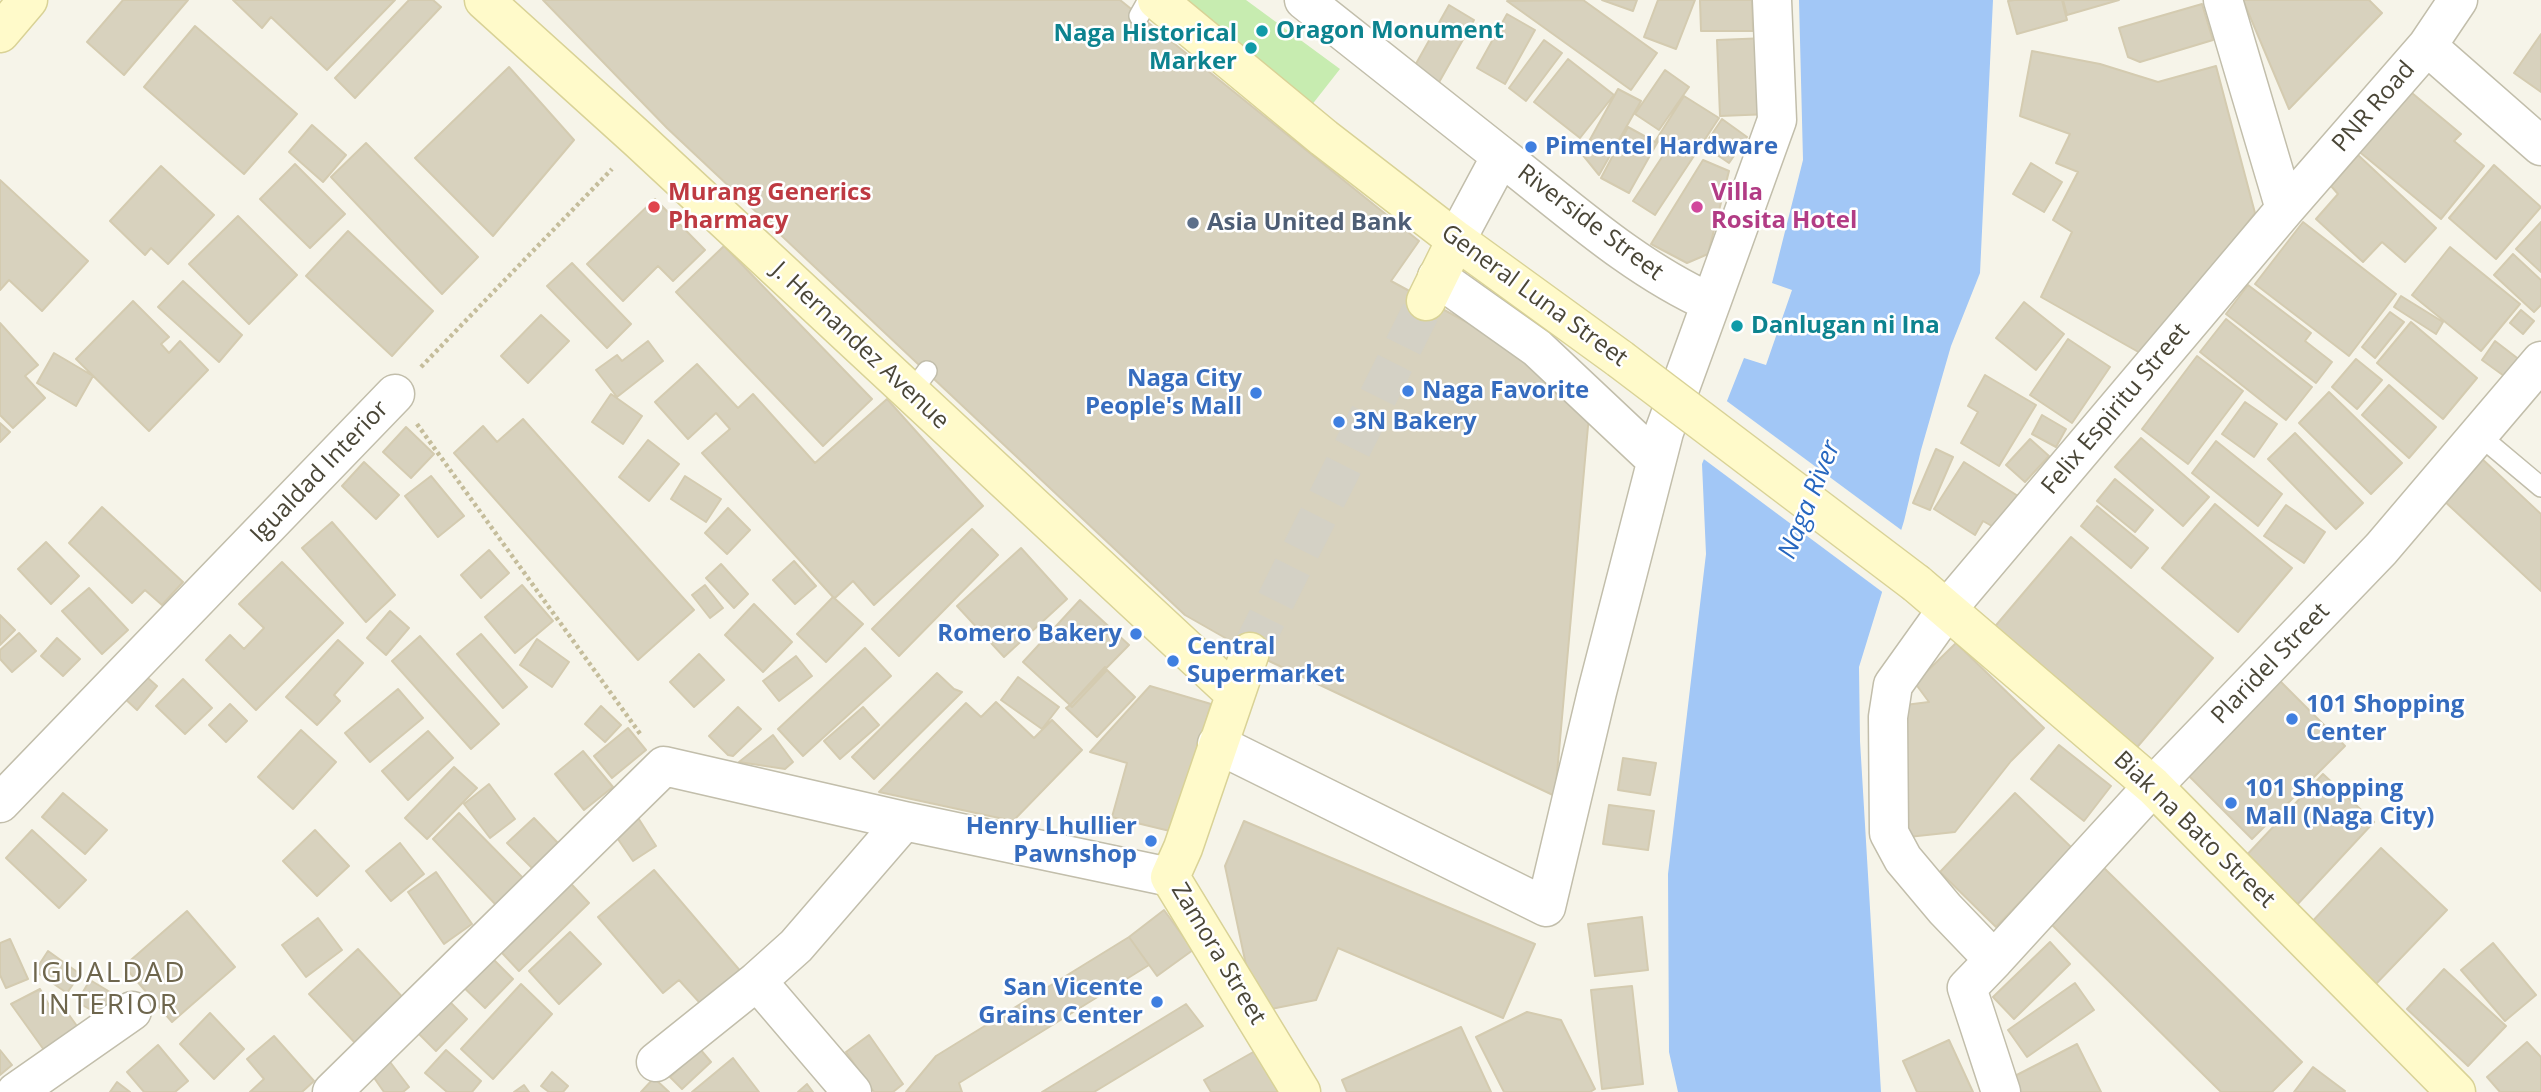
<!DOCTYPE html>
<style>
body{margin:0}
canvas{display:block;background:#f6f4e9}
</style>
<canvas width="2541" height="1092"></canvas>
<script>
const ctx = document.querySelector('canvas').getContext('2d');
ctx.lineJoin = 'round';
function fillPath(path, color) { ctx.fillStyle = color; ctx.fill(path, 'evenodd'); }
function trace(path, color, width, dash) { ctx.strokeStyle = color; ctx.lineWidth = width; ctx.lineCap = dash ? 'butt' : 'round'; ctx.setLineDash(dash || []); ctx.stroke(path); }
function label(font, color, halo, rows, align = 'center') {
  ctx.font = font + ' "Open Sans",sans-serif'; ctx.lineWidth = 5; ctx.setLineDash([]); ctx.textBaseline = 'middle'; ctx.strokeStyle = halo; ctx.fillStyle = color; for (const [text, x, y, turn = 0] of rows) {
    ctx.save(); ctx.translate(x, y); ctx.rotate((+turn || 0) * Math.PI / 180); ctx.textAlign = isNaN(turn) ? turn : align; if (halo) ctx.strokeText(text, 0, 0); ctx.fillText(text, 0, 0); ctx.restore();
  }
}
fillPath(new Path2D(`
 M1183,0h63l94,69 -29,37z`), '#c7ecb0');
fillPath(new Path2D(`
 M1799,0h194l-13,273 -29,73 -30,104 -17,71 -45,146 1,74 21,351h-203l-9,-40 -1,-178 38,-320 -4,-90 42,-106 22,7 26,-75 -20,-7 31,-123z`), '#a2c7f6');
fillPath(new Path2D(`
 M1724,399l180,133 -19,62 -184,-137z`), '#f6f4e9');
const building = new Path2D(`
 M123,0h65l-64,75 -37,-33z
 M233,0h162l-68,70 -56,-53 -9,11z
 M409,0h24l8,7 -86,91 -20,-20z
 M543,0h577l299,241 -28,40 103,56 95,78 -34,381 -305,-144 -65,-37 -518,-487z
 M1583,0l74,53 -26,37 -124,-89z
 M1602,0h35l-4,11z
 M1658,0h37l-19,49 -32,-12z
 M1700,0h52l1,31h-52z
 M2014,0h48l5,20 -50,14 -9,-33z
 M2063,0h56l-52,15z
 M2243,0h126l13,13 -93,96z
 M2202,4l11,36 -73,22 -12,-5 -9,-29z
 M1449,5l25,15 -41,73 -25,-15z
 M1507,14l28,16 -30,54 -28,-16z
 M195,26l102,88 -53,60 -100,-87z
 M2541,34v58l-27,-19z
 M1767,38l3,76 -50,2 -3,-76z
 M1544,40l18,13 -36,48 -17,-13z
 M2032,51l68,13 58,18 58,-16 39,147 -69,90 -5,-1 -39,52 -101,-57 31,-65 -19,-12 25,-48 -22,-9 14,-29 -50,-18z
 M1568,59l46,36 -34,43 -46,-36z
 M509,67l65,73 -81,96 -78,-78z
 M1665,70l24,17 -30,43 -24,-16z
 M2406,88l55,46 -7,7 30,25 -43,53 -85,-70z
 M1618,89l23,12 -42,74 -17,-21z
 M1684,96l35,22 -64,97 -22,-14 35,-53 -12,-8z
 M1722,119l25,18 -18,26 -25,-17z
 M312,125l34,30 -23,27 -34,-30z
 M1628,127l29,16 -28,50 -28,-15z
 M366,143l112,114 -36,37 -111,-117z
 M2358,155l78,73 -31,34 -23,-20 -19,20 -47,-43 22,-25 -7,-8z
 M1703,160l26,11 -21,83 -21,9 -36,-19z
 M2031,163l31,19 -18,30 -31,-18z
 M295,164l50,50 -35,34 -50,-49z
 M2494,165l47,42 -45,52 -47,-41z
 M161,166l53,49 -46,49 -17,-16 -6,7 -35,-34z
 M0,180l88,81 -46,50 -33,-31 -9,10z
 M655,199l50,51 -32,31 -15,-15 -35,35 -36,-37z
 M238,216l59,59 -48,49 -60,-60z
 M2303,222l93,72 -47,62 -94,-72z
 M2541,222v50l-25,-23z
 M348,231l85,80 -41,45 -86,-80z
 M724,246l148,153 -49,47 -147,-154z
 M2450,247l70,57 -39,47 -69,-56z
 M2513,254l28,26v25l-7,7 -40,-37z
 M572,263l59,61 -24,24 -60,-62z
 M183,281l59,54 -23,27 -61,-55z
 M2248,285l63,48 -6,8 27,21 -16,21 -90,-69z
 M2401,296l42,26 -7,12 -42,-27z
 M133,301l36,36 -8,7 8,9 11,-12 28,29 -59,61 -73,-72z
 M2024,302l40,32 -28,36 -40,-32z
 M2521,310l13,11 -11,13 -13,-11z
 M2390,312l14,10 -29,36 -13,-11z
 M541,315l28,26 -41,42 -27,-27z
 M2226,319l86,68 -26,33 -86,-68z
 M2411,322l66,56 -34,41 -66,-56z
 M0,323l38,42 -13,11 20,22 -32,30 -13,-13z
 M2068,339l42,28 -38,56 -42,-28z
 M648,341l15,20 -46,36 -21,-27 21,-15 5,6z
 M2495,341l30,23 -14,17 -29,-21z
 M54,353l39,23 -17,30 -39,-23z
 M2197,356l46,35 -55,73 -46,-35z
 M2356,359l26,21 -25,29 -25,-22z
 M697,364l41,44 15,-14 62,69 72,-64 96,107 -109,99 -21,-24 -18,17 -2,-1 -131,-144 28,-24 -14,-16 -28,26 -33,-37z
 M1985,375l51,30 -37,61 -38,-23 17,-31 -10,-6z
 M2389,385l47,42 -27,31 -47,-43z
 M2329,392l73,71 -31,31 -72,-71z
 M611,394l31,22 -19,28 -31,-22z
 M2245,402l32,22 -23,33 -32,-23z
 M2042,415l24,14 -10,18 -24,-13z
 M523,419l171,191 -56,50 -184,-207 29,-27 14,16z
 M0,423l10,9 -10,10z
 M406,427l28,27 -23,24 -28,-26z
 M2295,433l68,70 -27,26 -68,-70z
 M2141,438l68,59 -26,29 -68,-59z
 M2030,439l19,17 -24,26 -19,-17z
 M648,440l31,24 -30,37 -30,-24z
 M2216,441l66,53 -24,32 -66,-53z
 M1936,449l17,8 -23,53 -17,-7z
 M2480,457l61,57v77l-100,-93z
 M364,462l35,33 -23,24 -34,-33z
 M1964,462l54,34 -21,33 -14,-8 -8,14 -41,-26z
 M431,476l33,40 -26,21 -33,-41z
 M685,476l36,23 -15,23 -35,-23z
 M2115,479l38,31 -18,22 -38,-31z
 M2215,504l77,64 -54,64 -76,-64z
 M2286,505l39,27 -21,31 -40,-27z
 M2097,506l51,42 -17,20 -50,-42z
 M102,507l81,75 -21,23 -17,-15 -13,13 -63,-60z
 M728,508l22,22 -23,24 -22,-21z
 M332,522l63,73 -29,27 -64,-74z
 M972,529l26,26 -99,101 -27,-27z
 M2071,537l142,121 -80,94 -141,-122z
 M46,542l33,34 -28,28 -33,-35z
 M1021,548l46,51 -63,58 -47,-51z
 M489,550l20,23 -28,25 -20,-23z
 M794,561l22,25 -21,18 -22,-24z
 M282,562l61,61 -87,87 -50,-50 24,-25 14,14 20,-21 -25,-24z
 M721,564l27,30 -14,14 -28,-30z
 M522,585l31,36 -38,32 -30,-36z
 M705,585l18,23 -13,10 -18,-23z
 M89,588l39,42 -26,24 -40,-43z
 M833,597l30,27 -37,38 -29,-28z
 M1080,600l49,45 -59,60 -47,-43z
 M754,604l38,38 -29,30 -38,-37z
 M390,611l19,17 -23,27 -19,-17z
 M0,615l15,15 -15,15z
 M19,633l17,18 -24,21 -12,-13v-9z
 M481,634l46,53 -24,21 -46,-54z
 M420,636l79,88 -28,25 -79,-88z
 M57,638l23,21 -17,17 -22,-20z
 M537,639l32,23 -17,25 -32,-22z
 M338,640l25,23 -29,32 6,6 -23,24 -31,-28z
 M1956,643l88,85 -33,33 -56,71 -47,5 -3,-132 24,-3 -14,-19z
 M865,648l26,28 -88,80 -25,-27z
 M699,654l25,26 -30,27 -24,-25z
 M796,656l16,20 -33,25 -16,-20z
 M1105,667l2,3 -35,37 -2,-2z
 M1107,670l28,27 -38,40 -31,-29 4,-3 2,2z
 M141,672l16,14 -20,24 -16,-15z
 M937,673l17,16 8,3 -88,87 -22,-22z
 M2275,676l70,70 -93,93 -70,-70z
 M1018,677l41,30 -17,22 -41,-29z
 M183,679l29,29 -27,26 -29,-28z
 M1150,686l61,18 -37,128 -62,-15 15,-54 -37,-11z
 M398,689l25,29 -53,44 -25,-29z
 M996,702l38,36 18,-18 30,30 -69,71 -134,-29 87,-89 15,14z
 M230,704l17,17 -21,21 -17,-17z
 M601,706l20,19 -16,17 -20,-18z
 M738,707l23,22 -28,27 -5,-1 -19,-19z
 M863,707l16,18 -39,34 -16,-18z
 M628,728l18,22 -34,28 -18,-22z
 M301,730l35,32 -43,47 -35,-32z
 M428,731l25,27 -45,42 -26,-29z
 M773,735l20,27 -8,7 -46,-7z
 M2059,745l52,41 -27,35 -53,-42z
 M583,751l30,36 -29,23 -29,-36z
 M1623,758l33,5 -6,32 -32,-5z
 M454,767l23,21 -50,51 -22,-21z
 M2323,774l51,48 -79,85 -52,-48z
 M489,784l26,35 -25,19 -26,-34z
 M63,793l44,37 -22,24 -43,-37z
 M2015,793l57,55 -76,79 -56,-55z
 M1609,805l45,6 -6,39 -45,-6z
 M459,813l65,66 -27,27 -64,-67z
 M635,813l21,33 -23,15 -22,-32z
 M534,818l24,25 -25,26 -26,-26z
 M1244,821l291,123 -32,74 -165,-70 -22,52 -60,12 -31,-146z
 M32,830l54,50 -27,28 -53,-50z
 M315,830l34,36 -32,30 -34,-35z
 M400,843l24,31 -33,27 -25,-30z
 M2381,848l66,62 -73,76 -65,-61z
 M2103,867l199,195 -30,30h-51l-172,-170z
 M654,870l94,110 -39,33 -30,-33 -16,13 -65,-76z
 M436,872l36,52 -28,20 -36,-52z
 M560,872l29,31 -70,68 -30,-32z
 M1164,910l29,40 -36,26 -28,-39z
 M187,911l48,56 -63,55 -48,-56z
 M1642,917l6,53 -53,6 -7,-52z
 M318,918l24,32 -36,27 -24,-32z
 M570,932l31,32 -42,40 -30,-33z
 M1129,937l20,28 -190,118 3,9h-56l30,-36z
 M10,939l18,40 -22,9 -6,-13v-32z
 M2050,942l20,22 -56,55 -21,-22z
 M2493,943l43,52 -31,26 -44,-51z
 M482,948l31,31 -28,29 -31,-30z
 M358,949l48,52 -48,45 -49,-52z
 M48,951l32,23 -13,19 -32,-22z
 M2444,969l62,57 -38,40 -61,-57z
 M90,980l30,18 -13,21 -30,-17z
 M2075,983l19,27 -67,47 -19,-27z
 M521,984l31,30 -59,65 -32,-30z
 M1632,986l11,98 -41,5 -11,-99z
 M40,989l11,20 13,-1 18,25 -33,24 -38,-53z
 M439,991l28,28 -31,32 -28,-28z
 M1186,1004l17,22 -109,66h-52z
 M1527,1012l34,8 34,69 -5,3h-86l-28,-55z
 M210,1013l34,36 -30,30 -34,-35z
 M1461,1027l30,65h-144l-5,-12z
 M869,1035l34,49 -10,8h-19l-28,-40z
 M274,1036l40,45 -12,11h-52l14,-13 -17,-20z
 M1949,1040l24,52h-56l-14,-31z
 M2527,1042l14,15v35h-41l-13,-15z
 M2077,1044l24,48h-86l-6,-13z
 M158,1045l30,36 -13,11h-31l-17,-20z
 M700,1049l11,13 -29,27 -12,-12z
 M0,1050l12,15 -12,10z
 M446,1050l35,31 -9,11h-25l-22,-19z
 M1255,1051l24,41h-68l-7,-12z
 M387,1058l22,29 -6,5h-19l-14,-20z
 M733,1058l26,34h-67z
 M2313,1067l32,24 -1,1h-50z
 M552,1072l16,14 -5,6h-14l-8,-6z
 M654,1078l15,14h-28z
 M117,1082l13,10h-20z
 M807,1084l6,8h-15z
 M524,1085l5,7h-15z`);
fillPath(building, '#d8d2be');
trace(building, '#d4cbb0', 2);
trace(new Path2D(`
 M1250,652l176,-351`), '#d4d1c5', 38, [38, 19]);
const lane = new Path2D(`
 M1139,16l9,-16
 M910,394l17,-23
 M2479,435l62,52`);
const street = new Path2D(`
 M1304,0l197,156
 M2223,0l62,209
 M2427,46l114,100
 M1456,240l45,-84c67,52 132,112 210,147l66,-183 -5,-120
 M1437,277l100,71 119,112
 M1217,744l329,163 51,-215 67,-260 47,-129
 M0,803l395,-409
 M1994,960l159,-174 228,-237 160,-188
 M757,981l95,111
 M656,1062l101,-81 39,-35 108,-125
 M16,1092l116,-81
 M332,1092l332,-326 240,55 266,56
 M2001,1092l-34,-104 27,-28 -49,-51 -42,-50 -14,-26 -1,-116 5,-32 55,-77 337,-399 142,-163 31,-46`);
const secondary = new Path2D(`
 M484,0l155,140 595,553
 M1157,0l167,138 132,102 164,119
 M0,33l28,-33
 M1426,301l30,-61
 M1917,584l236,202 303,306
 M1250,652l-67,196 -13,29 131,215`);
trace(lane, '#c2beab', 22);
trace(street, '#c2beab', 41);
trace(secondary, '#d9d296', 41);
trace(new Path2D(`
 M421,367l191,-198
 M417,424l224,311`), '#c5bd9b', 4.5, [3.5, 3.5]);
trace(lane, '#fff', 19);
trace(street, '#fff', 38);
trace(secondary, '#fffaca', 38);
const secondaryBridge = new Path2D(`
 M1620,359l297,225`);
trace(secondaryBridge, '#d9d296', 41, []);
trace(secondaryBridge, '#fffaca', 38);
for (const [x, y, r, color] of [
 [1262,31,7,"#0f9aa8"],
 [1251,48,7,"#0f9aa8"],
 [1531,147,7,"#3f7fe0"],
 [654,207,7,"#e0444e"],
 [1697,207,7,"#d1479c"],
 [1193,223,7,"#5c6f8a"],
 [1737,326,7,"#0f9aa8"],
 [1408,391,7,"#3f7fe0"],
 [1256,393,7,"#3f7fe0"],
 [1339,422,7,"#3f7fe0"],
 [1136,634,7,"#3f7fe0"],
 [1173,661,7,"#3f7fe0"],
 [2292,719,7,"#3f7fe0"],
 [2231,803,7,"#3f7fe0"],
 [1151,841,7,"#3f7fe0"],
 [1157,1002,7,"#3f7fe0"]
]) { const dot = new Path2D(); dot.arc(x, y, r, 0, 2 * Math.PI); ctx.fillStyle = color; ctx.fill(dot); trace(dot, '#fff', 2.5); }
label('bold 24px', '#0d838f', '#fff', [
 ["Oragon Monument",1276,31],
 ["Naga Historical",1237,34,"right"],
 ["Marker",1237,62,"right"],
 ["Danlugan ni Ina",1751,326]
], 'left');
label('24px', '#4a4637', '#fff', [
 ["PNR Road",2374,107,-49],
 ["Riverside Street",1590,223,37],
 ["General Luna Street",1534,296,36],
 ["J. Hernandez Avenue",860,346,43],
 ["Felix Espiritu Street",2116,409,-50],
 ["Igualdad Interior",320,472,-46],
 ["Plaridel Street",2271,664,-46],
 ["Biak na Bato Street",2194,830,44],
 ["Zamora Street",1218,954,59]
]);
label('bold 24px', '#366cbe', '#fff', [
 ["Pimentel Hardware",1545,147],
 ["Naga City",1242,379,"right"],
 ["People's Mall",1242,407,"right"],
 ["Naga Favorite",1422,391],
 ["3N Bakery",1353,422],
 ["Romero Bakery",1122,634,"right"],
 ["Central",1187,647],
 ["Supermarket",1187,675],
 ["101 Shopping",2306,705],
 ["Center",2306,733],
 ["101 Shopping",2245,789],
 ["Mall (Naga City)",2245,817],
 ["Henry Lhullier",1137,827,"right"],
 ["Pawnshop",1137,855,"right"],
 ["San Vicente",1143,988,"right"],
 ["Grains Center",1143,1016,"right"]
], 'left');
label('bold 24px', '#be3a42', '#fff', [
 ["Murang Generics",668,193],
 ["Pharmacy",668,221]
], 'left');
label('bold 24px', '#b23c85', '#fff', [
 ["Villa",1711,193],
 ["Rosita Hotel",1711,221]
], 'left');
label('bold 24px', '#4e5e75', '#fff', [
 ["Asia United Bank",1207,223]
], 'left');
label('italic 26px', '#2767bf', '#fff', [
 ["Naga River",1810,500,-68]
]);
ctx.letterSpacing = '2px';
label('28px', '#6e664d', '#fff', [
 ["IGUALDAD",109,974],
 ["INTERIOR",109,1006]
]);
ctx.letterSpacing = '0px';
</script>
